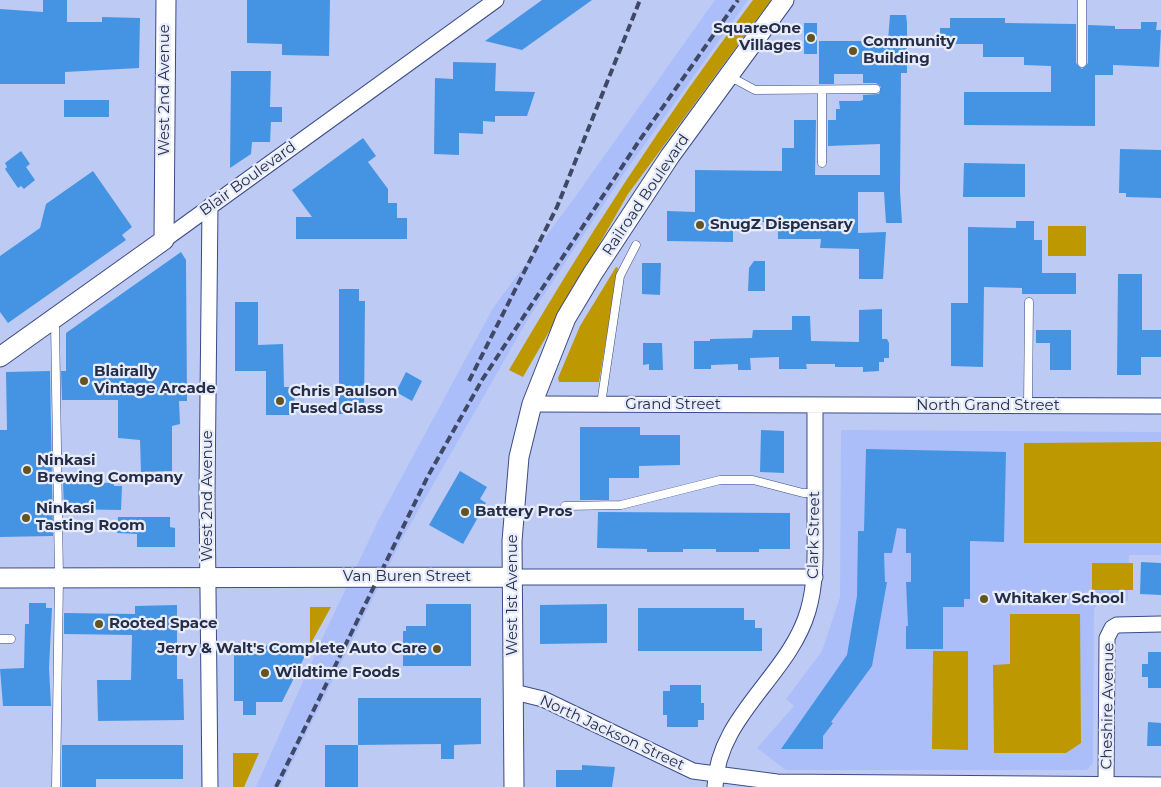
<!DOCTYPE html>
<style>
body{margin:0}
canvas{display:block;background:#bdcaf4}
</style>
<canvas width="1161" height="787"></canvas>
<script>
const ctx = document.querySelector('canvas').getContext('2d');
ctx.lineJoin = 'round';
function fillPath(path, color) { ctx.fillStyle = color; ctx.fill(path, 'evenodd'); }
function trace(path, color, width, dash) { ctx.strokeStyle = color; ctx.lineWidth = width; ctx.lineCap = dash ? 'butt' : 'round'; ctx.setLineDash(dash || []); ctx.stroke(path); }
function label(font, color, halo, rows, align = 'center') {
  ctx.font = font + ' Montserrat,sans-serif'; ctx.lineWidth = 4.5; ctx.setLineDash([]); ctx.textBaseline = 'middle'; ctx.strokeStyle = halo; ctx.fillStyle = color; for (const [text, x, y, turn = 0] of rows) {
    ctx.save(); ctx.translate(x, y); ctx.rotate((+turn || 0) * Math.PI / 180); ctx.textAlign = isNaN(turn) ? turn : align; if (halo) ctx.strokeText(text, 0, 0); ctx.fillText(text, 0, 0); ctx.restore();
  }
}
fillPath(new Path2D(`
 M715,0h33l-123,172 -97,147 -125,218 -123,250h-24l65,-146 57,-120 115,-213 82,-111z
 M841,430l320,2v123h-32l-1,46h-25l-9,7 -1,155 -6,7h-301l-29,-22 37,-42 -8,-7 36,-48 18,-54z`), '#acbefa');
fillPath(new Path2D(`
 M753,0h18l-143,194 -105,183 -14,-7c75,-128 155,-252 244,-370z
 M1048,226h38v30h-38z
 M616,267l2,1 -19,114h-40l-1,-4 22,-52z
 M1161,442v101h-137v-100z
 M1092,563h41v27h-41z
 M310,607h21l-21,38z
 M1010,614h70l1,129 -15,10h-72l-1,-88 17,-1z
 M933,651h35v99l-36,-1z
 M233,753h26l-15,34h-11z`), '#bd9801');
fillPath(new Path2D(`
 M43,0h24v22h35v-5l38,1 -1,50 -74,4v12h-65v-75l43,3z
 M247,0h83l-1,56 -47,-1v-11l-35,-1z
 M542,0h50l-70,50 -37,-9z
 M890,15h16l1,8v50h-6l-1,118 2,32h-16l-2,-31h-26v41l28,-1 -3,47h-24v-30l-39,-1 1,-9h-43v-9h-10v-8h-35v20l-66,-1v-30l28,1v-42l87,1v-23h12v-28h22l-1,55h65v-31l-52,2v-26h8v-11h4l-1,-8h21l3,-1v-5l16,-1 2,-7 -5,-4h-13v-9h-29v10h-15v-43h69z
 M950,18h55v5l71,1v39l6,6 6,-6v-38l27,1v3h26v-7h16l-1,8h5l-2,37 -46,-2v10h-18v51l-131,-1v-33h87v-26l-27,-1v-8h-41v-13h-43v-16h10z
 M804,23h13v31h-13z
 M453,62l43,1 -1,28 40,1 -8,24h-32v6l-12,-1v13l-24,-1v22l-25,-1 1,-76 18,1z
 M231,71h40l-1,36h12v15h-11l-1,20h-18l-1,12 -21,14z
 M64,100h45v17h-45z
 M363,138l13,18 -8,6 20,27v14h9v15h10v21h-111v-22h16l-20,-27z
 M1120,149l41,1v48l-35,-1v-4h-7z
 M21,151l9,13 -4,3 9,13 -11,9 -3,-3 -3,2 -13,-19 2,-2 -2,-4z
 M964,163l61,1v33h-62z
 M93,171l39,56 -10,8 4,5 -118,83 -8,-11v-56l40,-28 6,-24z
 M1016,221h18v19h8v33h34v21h-54v-6l-38,-1 -1,80 -32,-1v-63h17v-76l48,1z
 M181,252l5,8 1,141h-8l1,23 -8,2v45l-31,1 -1,-32 -22,-2v-38h-56l-1,-29h5v-38z
 M754,261h11v30h-17l1,-23z
 M642,263h19l-1,32 -18,-1z
 M1118,274h24v56h19v27h-20v18h-24z
 M339,289h20v12h6l-1,113h-25z
 M235,302h23v43l25,-1 1,43h10l1,28h-29v-44h-31z
 M882,309v30h5l2,4v15h-5v4h-5v9l-16,1v-5h-28v-3h-29l1,5h-28v-12l-29,1 1,12h-13v-6l-27,1v4h-17v-28h16v-2l42,-1 1,-8h39v-14h18l1,25 48,1v-32z
 M1036,330h35v40h-21v-27h-14z
 M643,343h19l1,27h-14v-6l-6,1z
 M50,371l3,165 -53,1v-107h7l-1,-58z
 M406,372l16,9 -10,20 -16,-9z
 M580,427h60v8h40v30l-41,1v12h-30v22h-29z
 M761,430l23,1v42l-24,-1z
 M866,449l140,3 -2,90 -34,-1v58h-6v8h-21v42h-37v-23h2l-2,-44h5v-29h-5v-24l-9,-1 -5,25h-8l1,29h2l-15,84 -41,56 2,1 -10,13v13h-42l66,-94 10,-59 1,-65h6z
 M460,471l27,16 -7,12 6,4 -23,41 -34,-19z
 M63,482l51,1v3h8l-1,24 -57,-1z
 M598,512l192,1v36h-31v3h-43v-3h-33v3h-36v-3l-50,-1z
 M118,517h52v10l5,1v19h-38v-13l-20,-1z
 M1141,562l20,1v32l-21,-1z
 M29,603h17v5h6l-3,60 2,38h-48l-3,-37 24,-1 1,-44h4z
 M426,604h45v62h-68v-35h3v-5h20z
 M607,604v39l-67,1v-39z
 M177,605v74h6l1,41 -86,1 -1,-41h34l1,-45 -68,-1v-21l71,1v-8z
 M638,608h106v12h11v8h7v23h-124z
 M234,645l76,1 -28,56h-26v13h-13v-14h-9z
 M1148,652h13v36h-13v-11h-6v-13h6z
 M670,685h31v18h3v17h-6v7h-31v-12h-4v-24h7z
 M358,698h123v46l-27,1v14h-13v-15l-83,1z
 M1148,722l13,1v23h-14z
 M62,745h121v34h-87v8h-34z
 M325,745h33v42h-33z
 M582,765l33,2 -3,20h-56v-17h26z`), '#4594e4');
const service = new Path2D(`
 M1082,63v-63
 M729,76l26,14 121,-1
 M822,90v73
 M55,321l4,257 -3,209
 M601,404l19,-128 16,-31
 M1028,406l1,-104
 M565,506l56,-1 99,-25h33l50,13h12
 M0,639h11`);
const minor = new Path2D(`
 M210,206l-3,287 3,294
 M164,240l332,-240
 M532,404l629,2
 M512,577h303
 M514,692l29,7 150,72 84,11 384,3
 M1106,784l1,-146 5,-10 5,-3 44,-1
 M715,787c2,-71 74,-111 93,-176 9,-31 7,-63 7,-95 0,-36 0,-73 0,-110`);
const tertiary = new Path2D(`
 M0,357l164,-117 2,-240
 M0,578l512,-1
 M514,787l-2,-246 7,-84 13,-53 34,-86 27,-45 77,-117 114,-156`);
trace(service, '#3c4b87', 9);
trace(minor, '#3c4b87', 17);
trace(tertiary, '#3c4b87', 21);
trace(service, '#fff', 8);
trace(minor, '#fff', 15);
trace(tertiary, '#fff', 19);
trace(new Path2D(`
 M469,381l88,-174 83,-207
 M276,787l152,-311 54,-96 157,-239 99,-141`), '#3f4865', 4, [8, 4]);
for (const [x, y, r, color] of [
 [811,38,5,"#645421"],
 [853,51,5,"#645421"],
 [700,225,5,"#645421"],
 [84,381,5,"#645421"],
 [280,401,5,"#645421"],
 [27,470,5,"#645421"],
 [465,512,5,"#645421"],
 [26,518,5,"#645421"],
 [984,599,5,"#645421"],
 [99,624,5,"#645421"],
 [437,649,5,"#645421"],
 [265,673,5,"#645421"]
]) { const dot = new Path2D(); dot.arc(x, y, r, 0, 2 * Math.PI); ctx.fillStyle = color; ctx.fill(dot); trace(dot, '#e7ecfb', 2); }
label('bold 15px', '#252d47', '#e7ecfb', [
 ["SquareOne",801,29,"right"],
 ["Villages",801,46,"right"],
 ["Community",863,42],
 ["Building",863,59],
 ["SnugZ Dispensary",710,225],
 ["Blairally",94,372],
 ["Vintage Arcade",94,389],
 ["Chris Paulson",290,392],
 ["Fused Glass",290,409],
 ["Ninkasi",37,461],
 ["Brewing Company",37,478],
 ["Ninkasi",36,509],
 ["Tasting Room",36,526],
 ["Battery Pros",475,512],
 ["Whitaker School",994,599],
 ["Rooted Space",109,624],
 ["Jerry & Walt's Complete Auto Care",427,649,"right"],
 ["Wildtime Foods",275,673]
], 'left');
label('15px', '#252d47', '#e7ecfb', [
 ["West 2nd Avenue",165,90,-90],
 ["Blair Boulevard",248,179,-36],
 ["Railroad Boulevard",646,195,-56],
 ["Grand Street",673,405],
 ["North Grand Street",988,406],
 ["West 2nd Avenue",208,496,-90],
 ["Clark Street",814,535,-89],
 ["Van Buren Street",407,577],
 ["West 1st Avenue",513,595,-90],
 ["Cheshire Avenue",1108,706,-89],
 ["North Jackson Street",612,733,25]
]);
</script>
